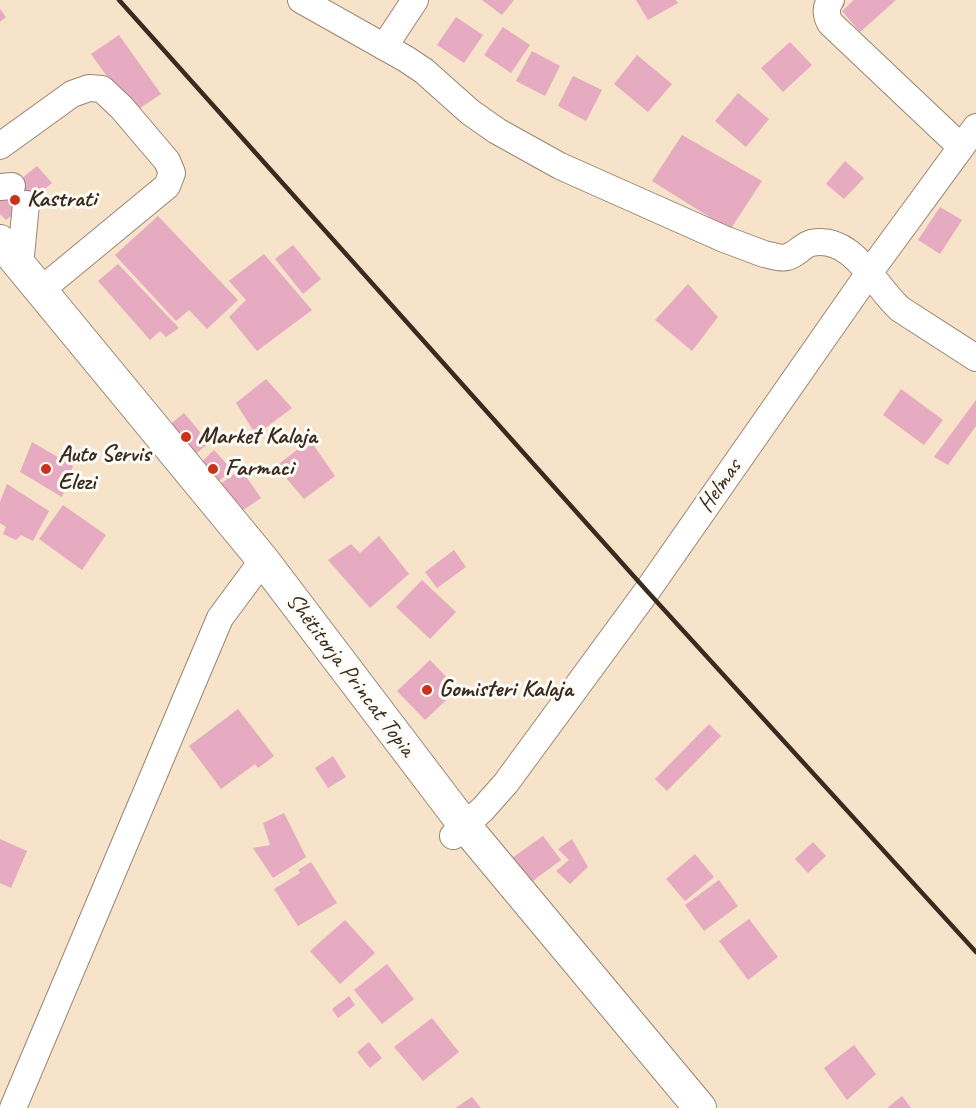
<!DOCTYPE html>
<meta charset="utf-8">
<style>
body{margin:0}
canvas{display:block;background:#f6e3ca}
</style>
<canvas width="976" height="1108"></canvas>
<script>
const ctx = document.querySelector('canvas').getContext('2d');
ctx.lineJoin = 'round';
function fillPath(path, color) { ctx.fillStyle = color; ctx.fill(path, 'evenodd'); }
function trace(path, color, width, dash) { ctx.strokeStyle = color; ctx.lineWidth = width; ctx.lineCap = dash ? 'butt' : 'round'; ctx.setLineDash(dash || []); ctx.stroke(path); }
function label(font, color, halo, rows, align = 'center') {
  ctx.font = font + ' Caveat,sans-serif'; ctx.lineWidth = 6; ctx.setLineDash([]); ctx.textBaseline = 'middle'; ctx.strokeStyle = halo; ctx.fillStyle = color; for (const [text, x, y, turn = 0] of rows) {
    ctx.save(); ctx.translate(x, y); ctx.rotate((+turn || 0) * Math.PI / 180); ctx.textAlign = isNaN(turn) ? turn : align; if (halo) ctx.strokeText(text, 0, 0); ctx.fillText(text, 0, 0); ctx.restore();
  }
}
fillPath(new Path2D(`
 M482,0h32l-12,15z
 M636,0h40l2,3 -30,17z
 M854,0h42l-36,32 -18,-21z
 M0,9l6,8 -6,5z
 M456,17l27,18 -19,28 -27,-18z
 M503,27l27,18 -19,28 -27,-18z
 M119,35l42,59 -28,19 -42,-59z
 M790,42l22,23 -29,27 -22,-24z
 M532,51l28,15 -15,30 -29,-15z
 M637,55l35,29 -24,28 -34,-28z
 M573,76l29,14 -16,31 -28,-15z
 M738,93l31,26 -23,28 -31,-26z
 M682,135l80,46 -32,49 -78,-49z
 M845,161l19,17 -20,21 -18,-15z
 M37,166l15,17 -46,37 -6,-6v-18z
 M940,207l22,13 -22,34 -22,-14z
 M158,216l80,84 -31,29 -18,-19 -13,11 -61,-66z
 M293,245l28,34 -18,15 -28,-35z
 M264,254l48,56 -55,41 -28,-34 17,-17 -17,-19z
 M118,264l61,64 -13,9 -6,-6 -10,9 -52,-59z
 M688,284l30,33 -26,34 -37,-31z
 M266,379l26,29 -36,27 -20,-32z
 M901,389l42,31 -19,25 -41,-30z
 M976,400v26l-28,39 -14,-8z
 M184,413l25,30 -22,18 -25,-30z
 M310,440l25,36 -31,23 -28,-33z
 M32,442l41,24 -11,31 -42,-25z
 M214,450l18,20 -21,18 -17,-19z
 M241,469l20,29 -25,17 -20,-28z
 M7,484l42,27 -16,30 -12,-6 -5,5 -13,-6 3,-7 -6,-4v-21z
 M63,505l43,30 -24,35 -43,-31z
 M379,536l30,38 -39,34 -42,-48 23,-16 9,9z
 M454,550l12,17 -29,21 -12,-16z
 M422,580l34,32 -26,27 -34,-32z
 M430,660l28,29 -33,31 -28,-29z
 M238,709l36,47 -16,12 -3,-4 -34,25 -32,-43z
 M709,724l12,12 -54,55 -12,-12z
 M333,756l13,21 -18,11 -13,-20z
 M284,813l22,44 -33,21 -20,-30 17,-3 -7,-22z
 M543,836l18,24 -31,23 -18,-25z
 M0,839l27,12 -16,37 -11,-5z
 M572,839l16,28 -18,17 -14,-13 13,-11 -11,-11z
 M813,842l13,14 -18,17 -13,-14z
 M695,854l19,23 -29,24 -19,-22z
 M311,862l26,41 -39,23 -24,-37 26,-16 -2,-3z
 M719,880l19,26 -34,25 -19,-26z
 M749,919l29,38 -30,23 -29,-39z
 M345,920l30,33 -35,31 -30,-33z
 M387,964l27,35 -32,25 -28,-34z
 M349,996l6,9 -17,13 -6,-9z
 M432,1018l27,34 -36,29 -29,-34z
 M369,1042l13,16 -12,10 -13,-16z
 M854,1045l22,29 -29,26 -23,-32z
 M902,1096l9,12h-24z
 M472,1097l9,11h-26z`), '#e6aac1');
const minor = new Path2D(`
 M301,0l105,59 18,12 46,41 27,19 63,35 164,73 40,15c7,1 17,5 23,3 9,-2 16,-12 24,-14 42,-9 63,43 89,66l76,49
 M831,0c-6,7 -5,15 -1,23l131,124
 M384,47l31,-47
 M0,146l72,-52 17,-6 13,1 20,19 45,53 5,12 -5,13 -126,104
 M0,187l12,-1
 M20,266l6,-62
 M453,836l30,-27 23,-26 141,-192 222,-318 107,-146
 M13,1108l207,-490 43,-58`);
const major = new Path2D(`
 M0,241l263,319 202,266 235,282`);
trace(minor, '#988674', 28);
trace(major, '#988674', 34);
trace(minor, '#fff', 26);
trace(major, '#fff', 32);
trace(new Path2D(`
 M119,0l528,591 329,361`), '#3b2a1e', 4.5);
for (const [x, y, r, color] of [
 [15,200,6,"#c8321e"],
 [186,437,6,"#c8321e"],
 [46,469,6,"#c8321e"],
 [213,469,6,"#c8321e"],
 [427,690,6,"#c8321e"]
]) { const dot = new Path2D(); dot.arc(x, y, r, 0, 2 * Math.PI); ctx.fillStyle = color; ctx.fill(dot); trace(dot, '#fdfcf7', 2); }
label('bold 24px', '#3b2a1e', '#fdfcf7', [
 ["Kastrati",27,200],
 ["Market Kalaja",198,437],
 ["Auto Servis",58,455],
 ["Elezi",58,483],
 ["Farmaci",225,469],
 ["Gomisteri Kalaja",439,690]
], 'left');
label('24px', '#3b2a1e', '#fdfcf7', [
 ["Helmas",720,486,-55],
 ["Shëtitorja Princat Topia",350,675,53]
]);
</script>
